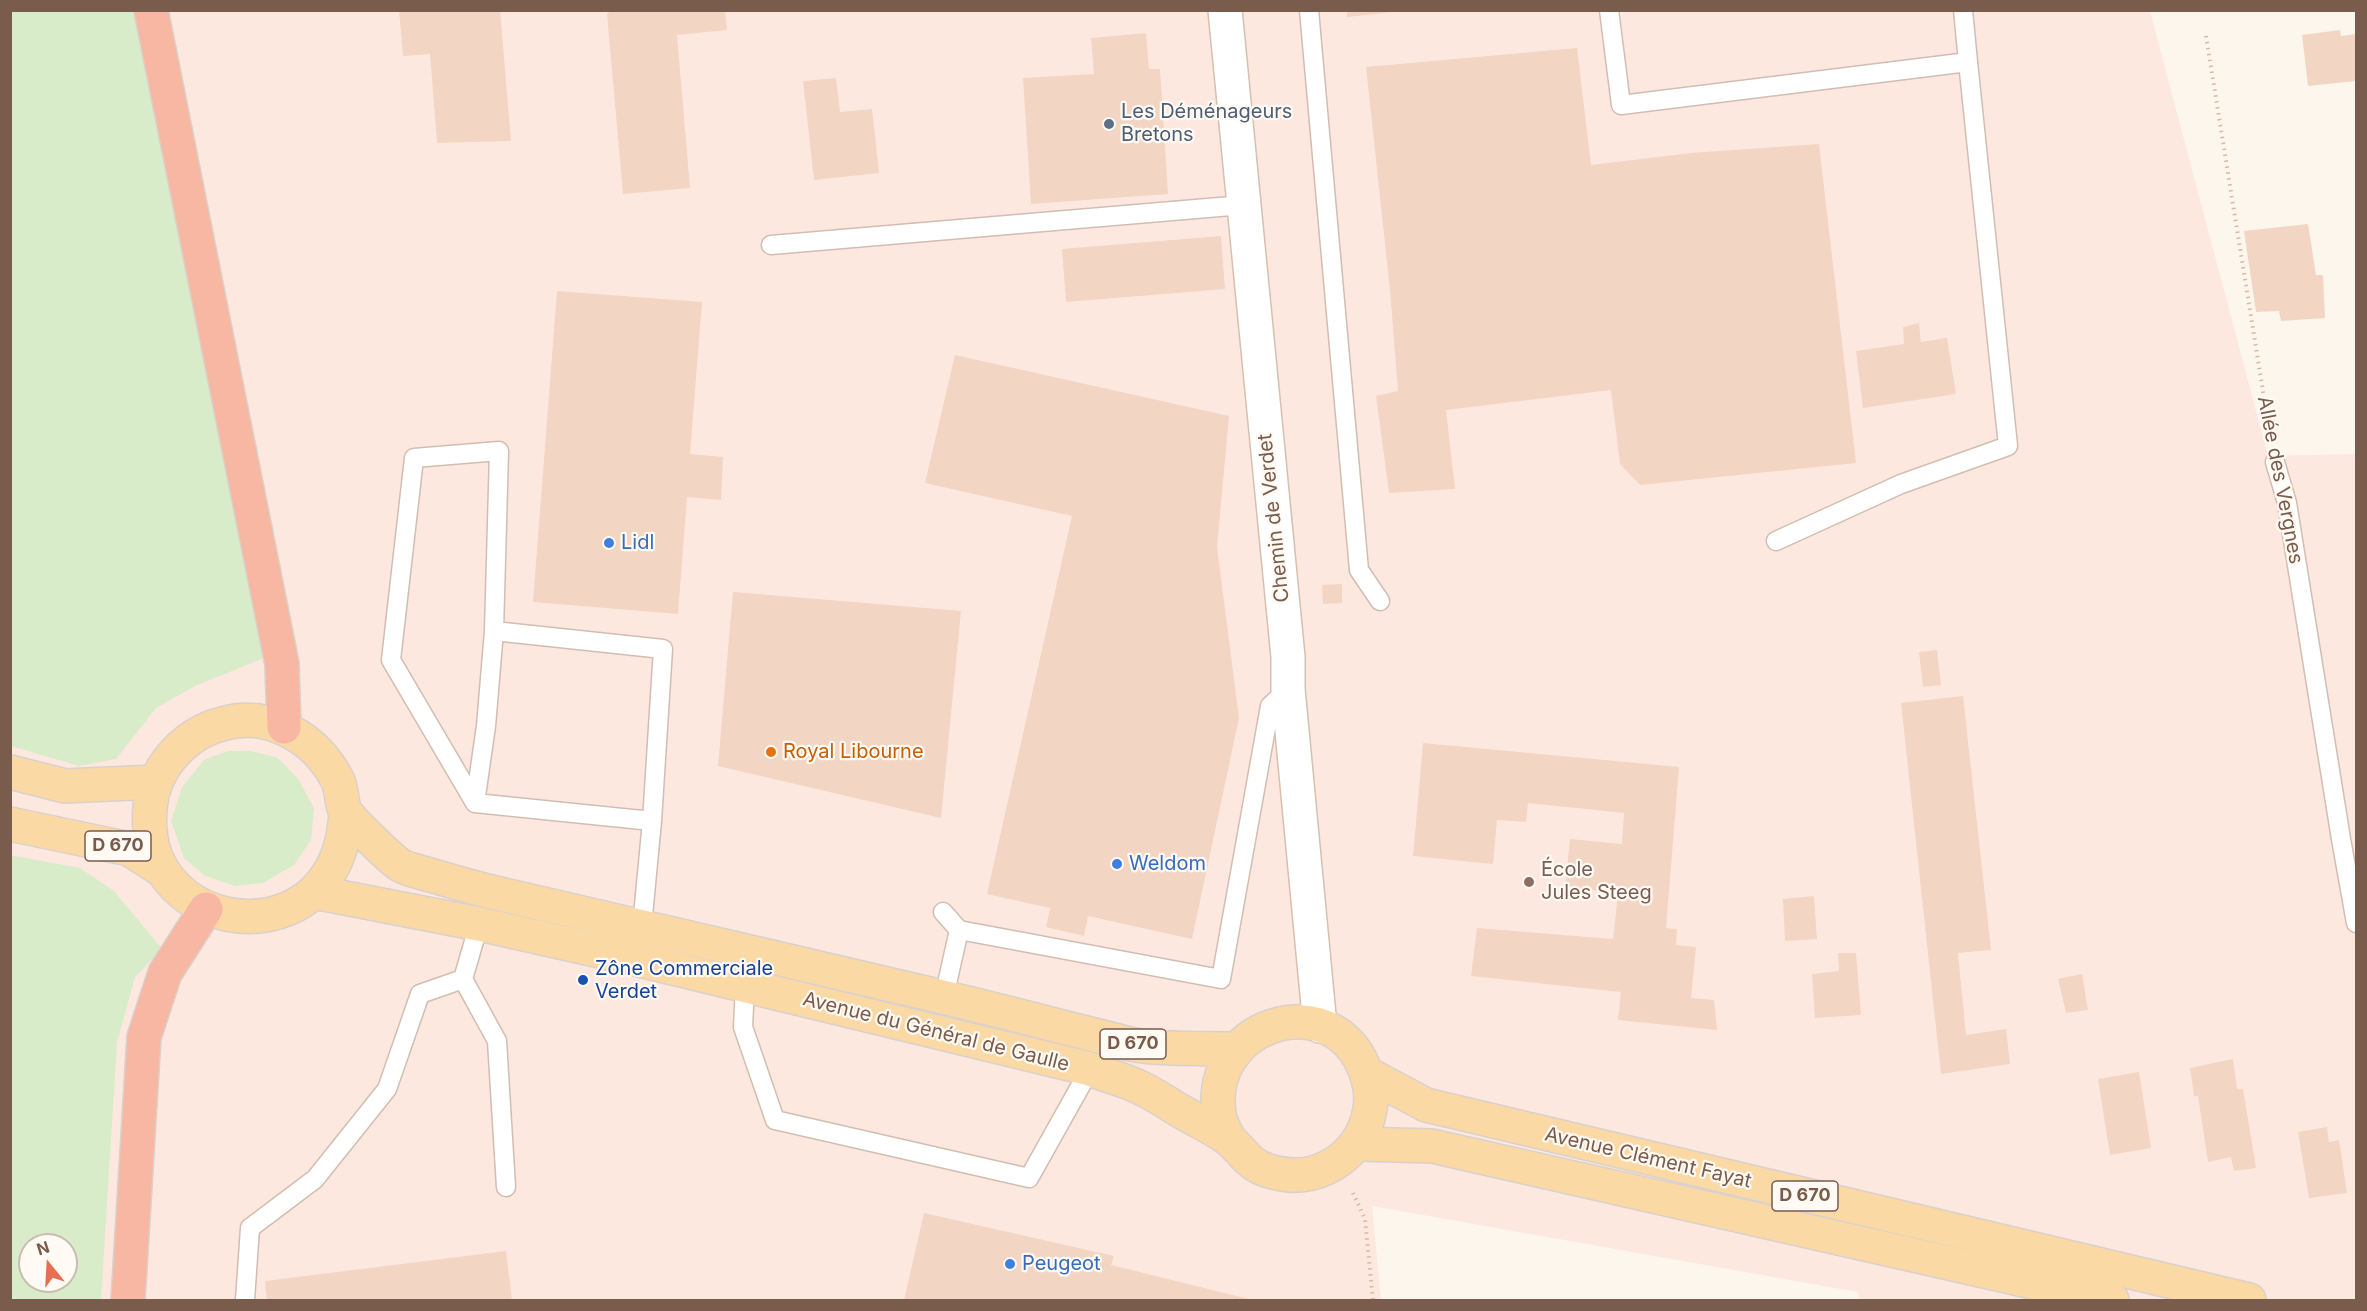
<!DOCTYPE html>
<meta charset="utf-8">
<style>
body{margin:0}
#map{position:relative;width:2367px;height:1311px;overflow:hidden;background:#fdf6ec;font-family:Inter,sans-serif}
canvas{display:block}
.frame{position:absolute;inset:0;border:12px solid #7a5c4d;pointer-events:none}
.north{position:absolute;left:18px;top:1233px;width:60px;height:60px;box-sizing:border-box;background:#fffaf3;border:2px solid #cabbb1;border-radius:50%;rotate:342deg;font-size:16px;font-weight:700;line-height:24px;text-align:center;color:#7a5c4d}
.north::after{content:'';display:block;margin:auto;width:21px;height:27px;background:#e76f51;clip-path:polygon(50% 0,100% 100%,50% 72%,0 100%)}
</style>
<div id="map">
<canvas width="2367" height="1311"></canvas>
<div class="frame"></div>
<div class="north">N</div>
</div>
<script>
const ctx = document.querySelector('canvas').getContext('2d');
ctx.lineJoin = 'round';
function fillPath(path, color) { ctx.fillStyle = color; ctx.fill(path, 'evenodd'); }
function trace(path, color, width, dash) { ctx.strokeStyle = color; ctx.lineWidth = width; ctx.lineCap = dash ? 'butt' : 'round'; ctx.setLineDash(dash || []); ctx.stroke(path); }
function label(font, color, halo, rows, align = 'center') {
  ctx.font = font + ' Inter,sans-serif'; ctx.lineWidth = 4.5; ctx.setLineDash([]); ctx.textBaseline = 'middle'; ctx.strokeStyle = halo; ctx.fillStyle = color; for (const [text, x, y, turn = 0] of rows) {
    ctx.save(); ctx.translate(x, y); ctx.rotate((+turn || 0) * Math.PI / 180); ctx.textAlign = isNaN(turn) ? turn : align; if (halo) ctx.strokeText(text, 0, 0); ctx.fillText(text, 0, 0); ctx.restore();
  }
}
fillPath(new Path2D(`
 M10,11h2140l118,445 88,-2v846h-497l-1,-8 -486,-86 9,94h-1370zM30,1245h36v36h-36z`), '#fde8e0');
fillPath(new Path2D(`
 M10,11h125l129,647 -69,28 -39,22 -40,51 -37,7 -68,-20z
 M228,751h23l27,7 21,22 15,28 -3,32 -17,25 -31,18 -28,3 -30,-10 -21,-18 -13,-37 11,-34 23,-28z
 M10,855l70,13 34,23 48,58 -27,28 -18,66 -16,257h-90zM30,1245h36v36h-36z`), '#d8ecc9');
fillPath(new Path2D(`
 M399,10h101l11,131 -74,2 -7,-89 -27,2z
 M612,10h113l2,20 -50,5 13,153 -67,6 -16,-180z
 M1347,10h46v2l-46,5z
 M2340,30l1,6 15,-2v47l-48,5 -6,-51z
 M1146,33l3,36h11l8,125 -137,10 -8,-126 71,-4 -3,-36z
 M1577,48l14,117 100,-12 128,-9 37,319 -216,22 -20,-21 -9,-74 -165,20 9,79 -66,4 -13,-97 22,-5 -8,-101 -24,-223z
 M836,78l4,34 32,-3 7,64 -65,7 -11,-99z
 M2308,224l8,51h7l2,43 -44,3 -2,-10 -23,1 -12,-81z
 M1221,236l4,53 -159,13 -4,-53z
 M557,291l145,11 -12,152 33,3 -2,43 -34,-3 -9,117 -145,-12z
 M1919,323l2,19 26,-4 9,56 -93,14 -7,-57 48,-7 -1,-17z
 M955,355l274,61 -12,131 22,171 -47,221 -104,-23 -4,20 -38,-9 4,-19 -63,-14 85,-378 -147,-33z
 M1342,584v19l-19,1 -1,-19z
 M733,592l228,19 -20,207 -223,-52z
 M1937,650l4,35 -18,2 -4,-35z
 M1963,696l28,254 -33,3 8,82 40,-6 4,35 -69,10 -40,-371z
 M1423,743l256,24 -13,161 11,1 -1,16 20,2 -5,51 23,2 3,30 -99,-10 3,-28 -150,-16 6,-48 136,11 5,-46 -53,-6 5,-48 52,5 2,-31 -96,-10 -2,19 -29,-2 -4,44 -80,-8z
 M1814,896l3,43 -32,2 -2,-42z
 M1838,953h18l5,62 -46,3 -3,-44 27,-3z
 M2082,974l6,36 -22,3 -8,-34z
 M2233,1059l4,30h6l13,79 -22,3 -3,-14 -23,5 -10,-66h-4l-4,-28z
 M2139,1072l12,76 -41,7 -12,-76z
 M2327,1127l2,15 10,-2 8,53 -38,5 -11,-66z
 M924,1213l190,43 -3,9 142,35h-349z
 M506,1251l6,49h-245l-2,-19z`), '#f3d5c3');
const lane = new Path2D(`
 M1309,10l50,560 21,31
 M1609,10l12,95 347,-43 40,384 -107,38 -125,57
 M1963,10l5,52
 M771,245l472,-40
 M2275,462l12,41 54,336 15,84
 M475,803l-84,-143 23,-202 85,-7 -5,180
 M943,912l16,18
 M642,926l10,-105 11,-172 -169,-18 -8,95 -11,77 177,18
 M463,979l34,62 9,146
 M745,986l-2,41 32,93 254,58 61,-109
 M944,997l15,-67 262,49 49,-273 18,-17
 M245,1300l5,-72 65,-49 72,-90 33,-95 43,-15 16,-55`);
const secondary = new Path2D(`
 M1225,10l63,647v32l32,337`);
const primary = new Path2D(`
 M10,772l55,14 90,-4
 M346,814c-2,19 -4,35 -13,52 -43,84 -176,57 -183,-36 -2,-22 1,-41 12,-60 13,-22 35,-40 60,-46 48,-14 95,15 116,57 4,9 3,20 7,30 3,7 47,49 55,54 8,5 21,7 30,10 27,8 55,16 83,22 139,31 278,65 417,97 46,11 91,22 136,34 23,5 46,12 69,17 31,5 69,3 101,4
 M10,824l119,25 33,21
 M314,892l165,32 156,35 455,110c17,7 35,11 51,19 15,7 29,17 43,25 14,8 30,16 43,25 16,12 19,26 42,33 20,6 39,6 57,-3 24,-11 40,-33 44,-59 3,-17 -1,-32 -9,-48 -39,-75 -155,-34 -142,53 1,8 6,17 10,25
 M1368,1074l58,31 823,195
 M1357,1144l75,2 680,154`);
const highway = new Path2D(`
 M151,10l131,654 2,63
 M128,1300l16,-263 21,-64 41,-64`);
trace(lane, '#d1beb0', 21);
trace(secondary, '#d6c0b0', 36);
trace(primary, '#dad1cd', 36);
trace(highway, '#dad1cd', 36);
trace(new Path2D(`
 M2206,36l64,399
 M1353,1193l12,26 8,81`), '#d9b8a5', 4, [1.5, 4.5]);
trace(lane, '#fff', 18);
trace(secondary, '#fff', 33);
trace(primary, '#fbd9a5', 33);
trace(highway, '#f7b7a3', 33);
for (const [x, y, r, color] of [
 [1109,124,6,"#5c6f8a"],
 [609,543,6,"#3f7fe0"],
 [771,752,6,"#e8710a"],
 [1117,864,6,"#3f7fe0"],
 [1529,882,6,"#8d6e63"],
 [583,980,6,"#1a4fb4"],
 [1010,1264,6,"#3f7fe0"]
]) { const dot = new Path2D(); dot.arc(x, y, r, 0, 2 * Math.PI); ctx.fillStyle = color; ctx.fill(dot); trace(dot, '#fffaf3', 2); }
for (const [x, y, w] of [
 [118,846,66],
 [1133,1044,66],
 [1805,1196,66]
]) { const box = new Path2D(); box.roundRect(x - w / 2, y - 15, w, 30, 4.5); ctx.fillStyle = '#fffaf3'; ctx.fill(box); trace(box, '#7a5c4d', 1.5); }
label('bold 18px', '#7a5c4d', null, [
 ["D 670",118,846],
 ["D 670",1133,1044],
 ["D 670",1805,1196]
]);
label('20px', '#4e5e75', '#fffaf3', [
 ["Les Déménageurs",1121,112],
 ["Bretons",1121,135]
], 'left');
label('20px', '#7a5c4d', '#fffaf3', [
 ["Allée des Vergnes",2280,480,79],
 ["Chemin de Verdet",1274,518,-96],
 ["Avenue du Général de Gaulle",936,1032,14],
 ["Avenue Clément Fayat",1648,1158,13]
]);
label('20px', '#366cbe', '#fffaf3', [
 ["Lidl",621,543],
 ["Weldom",1129,864],
 ["Peugeot",1022,1264]
], 'left');
label('20px', '#c56008', '#fffaf3', [
 ["Royal Libourne",783,752]
], 'left');
label('20px', '#785e54', '#fffaf3', [
 ["École",1541,870],
 ["Jules Steeg",1541,893]
], 'left');
label('20px', '#164399', '#fffaf3', [
 ["Zône Commerciale",595,969],
 ["Verdet",595,992]
], 'left');
</script>
